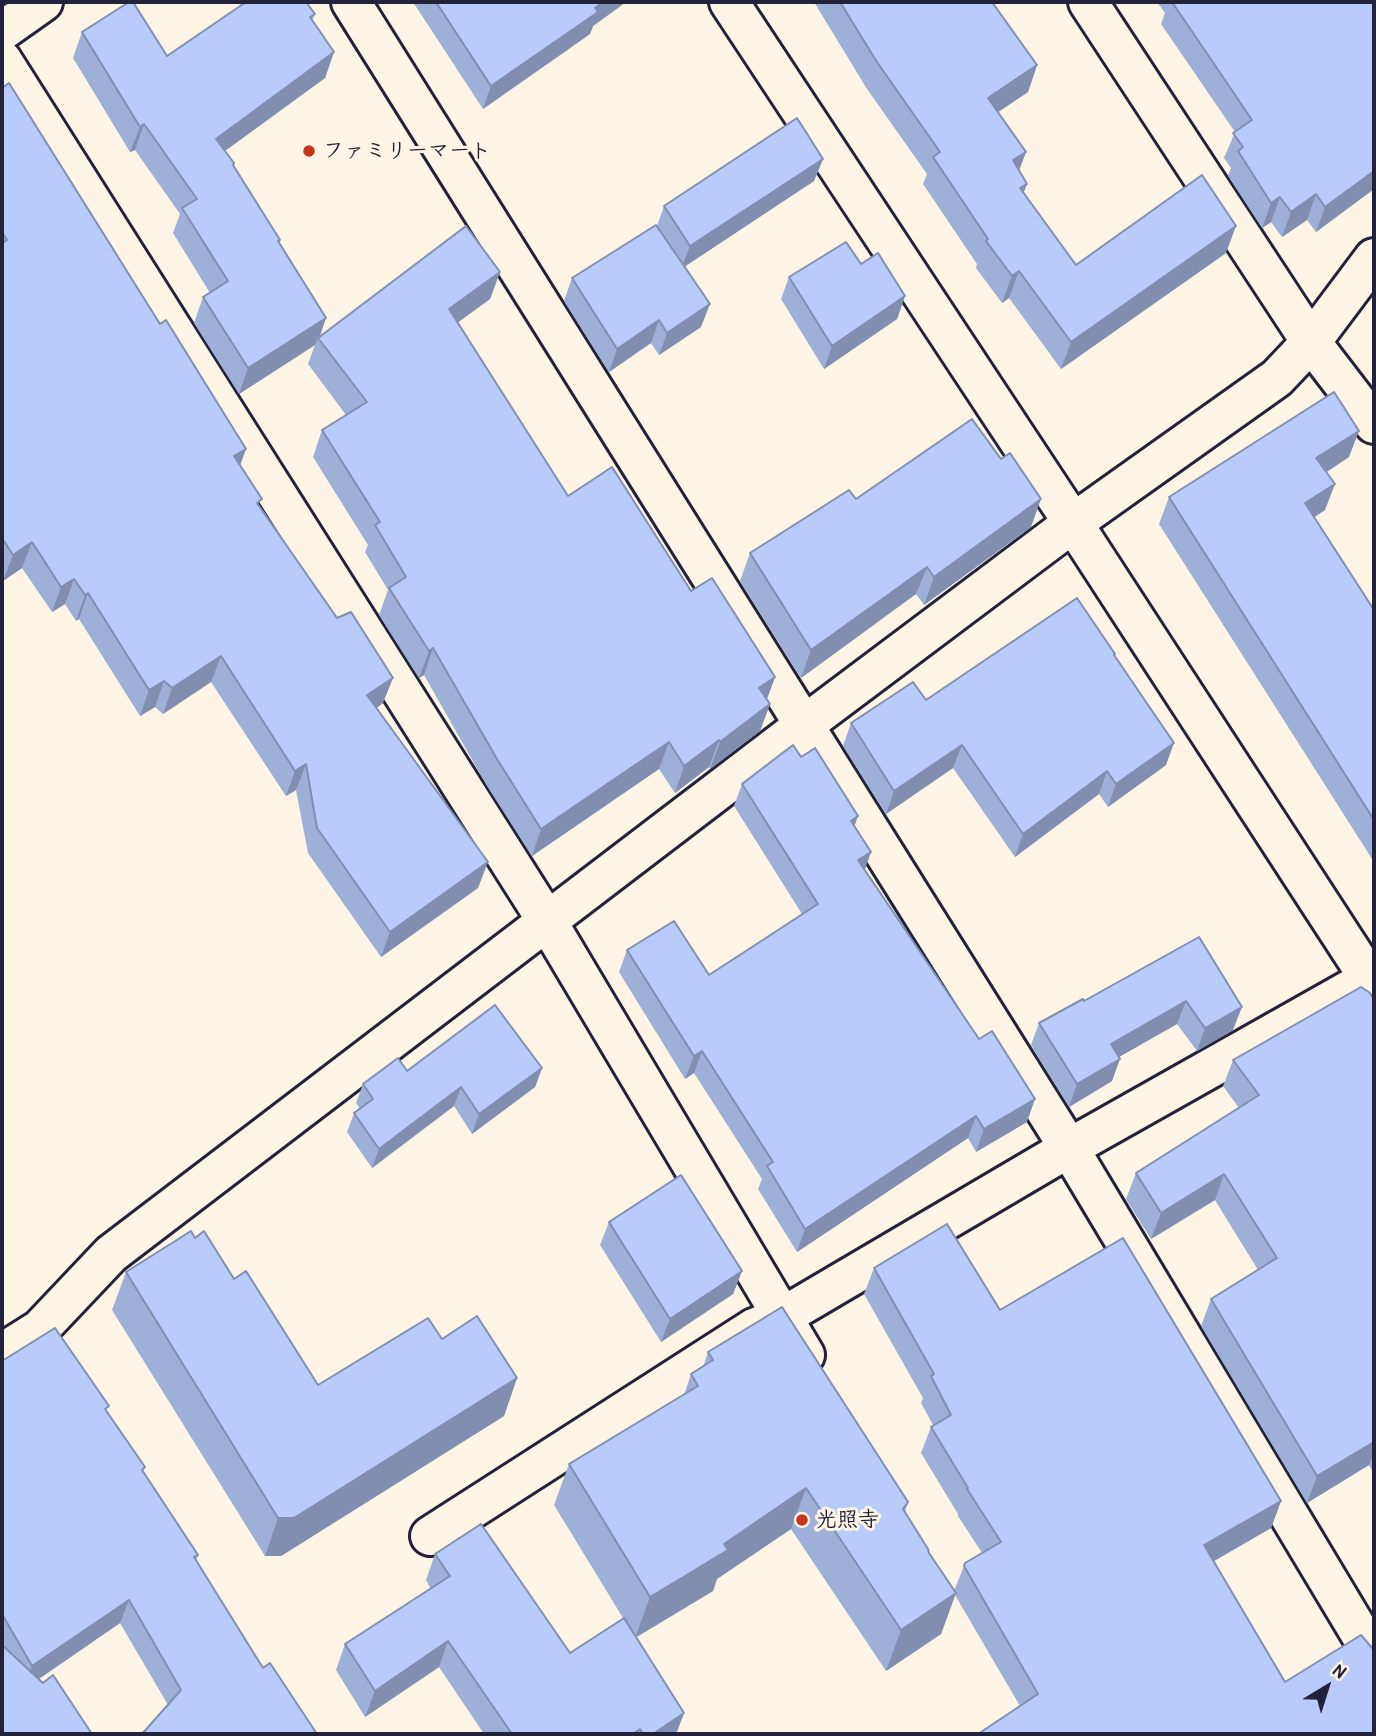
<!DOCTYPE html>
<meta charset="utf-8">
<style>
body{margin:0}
#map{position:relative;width:1376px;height:1736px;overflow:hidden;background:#fcf5e5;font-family:"Patrick Hand",sans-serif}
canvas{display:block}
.frame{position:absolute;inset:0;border:4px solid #22223b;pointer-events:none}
.north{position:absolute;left:1292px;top:1652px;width:70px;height:70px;-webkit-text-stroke:5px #fcf5e5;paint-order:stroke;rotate:38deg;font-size:19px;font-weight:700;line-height:28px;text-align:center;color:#22223b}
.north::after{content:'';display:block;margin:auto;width:24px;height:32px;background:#22223b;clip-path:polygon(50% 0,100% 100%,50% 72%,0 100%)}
</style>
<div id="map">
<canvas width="1376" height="1736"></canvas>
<div class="frame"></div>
<div class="north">N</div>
</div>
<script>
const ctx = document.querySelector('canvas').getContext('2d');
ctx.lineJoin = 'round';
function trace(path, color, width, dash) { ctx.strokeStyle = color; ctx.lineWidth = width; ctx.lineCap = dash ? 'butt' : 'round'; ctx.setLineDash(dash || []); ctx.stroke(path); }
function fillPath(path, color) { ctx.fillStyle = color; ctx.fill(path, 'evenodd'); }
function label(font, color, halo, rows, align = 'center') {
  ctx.font = font + ' "Patrick Hand","Klee One",sans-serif'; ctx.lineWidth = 6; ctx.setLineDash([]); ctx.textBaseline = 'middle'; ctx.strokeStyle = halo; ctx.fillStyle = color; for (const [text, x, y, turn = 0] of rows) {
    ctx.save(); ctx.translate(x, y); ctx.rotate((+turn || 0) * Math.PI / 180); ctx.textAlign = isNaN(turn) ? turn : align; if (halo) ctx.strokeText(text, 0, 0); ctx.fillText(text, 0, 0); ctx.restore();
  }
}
const minor = new Path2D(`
 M351,2l718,1146 305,509
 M729,2l344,521 301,463
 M1088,2l223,340 63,82
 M2,31l41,-29
 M2,60l545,861 258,434
 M2,1353l38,-24 71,-75 693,-529 269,-202 204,-145 34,-36 63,-84
 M430,1536l324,-208 28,-11 287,-169 305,-172`);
trace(minor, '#22223b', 44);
trace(minor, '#fcf5e5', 38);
fillPath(new Path2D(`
 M413,2h213l-33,24 -3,8 -107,75z
 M814,2h182l-3,2 44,61 -9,27 -30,20 21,59 4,22 53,72 150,-12 -165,116 -52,-71 -7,5 -26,-35 1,-4 -54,-80 4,-10 -60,-85z
 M1157,2h217v187l-58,43 -9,-12 -25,17 -11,-15 -9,6 -34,-52 3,-8 -7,-10 11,-26 -74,-108 4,-11z
 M315,14l-3,7 22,31 -9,26 -100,73 54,93 41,92 180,-64 -10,27 -33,24 111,173 123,95 84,86 -8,22 3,5 -10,27 -50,38 -1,-2 -34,26 -16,-24 -127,87 -45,-70 -63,-111 -5,3 -40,-63 9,-25 -23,-38 3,-7 -55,-88 9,-27 24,-15 -38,-51 7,-19 -76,49 -45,-71 9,-26 7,-4 -37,-60 7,-19 -45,-64 -5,2 -57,-94 9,-26 85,24z
 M2,88l238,378 20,41 123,196 -6,5 101,180 -97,69 -73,-104 -12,-63 -10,6 -75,-114 -48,32 -8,-7 -15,9 -61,-97 -3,2 -11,-17 -13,8 -30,-44 -19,13 -1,-3z
 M823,159l-9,22 -130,86 17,60 -42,28 -8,-12 -42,29 -45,-71 8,-23 85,-52 7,-20z
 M861,264l44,32 -8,23 -73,50 -43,-70 8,-22z
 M1349,457l-23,15 -1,38 -11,7 60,93v252l-215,-338 10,-27z
 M856,499l175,28 -107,78 -8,-11 -115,84 -61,-97 10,-28z
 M1115,654v3l51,108 -58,42 -9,-13 -84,63 -62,-89 -67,46 -43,-68 8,-23 75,-23z
 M801,757l53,69 10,44 163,252 -51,30 -8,-14 -171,114 -39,-63 4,-10 -68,-106 -9,6 -66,-107 8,-22 82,25 93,-61 -68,-108 8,-22z
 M1199,937l34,93 -36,21 -20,-27 -58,33 -7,24 -43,26 -38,-62 8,-22 45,-22z
 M1374,1000v474l-5,-9 -62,38 -106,-177 10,-27 47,-29 -43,-70 -64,39 -25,-40 10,-26 103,-65 -16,-22 10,-26z
 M542,1068l-7,19 -63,47 -18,-28 -82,62 -25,-36 7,-19 6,-4 -4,-6 7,-19 44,-13z
 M609,1222l133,49 -9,23 -72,48 -61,-97z
 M195,1238l39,41 84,106 124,-46 75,39 -13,38 -223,140h-16l-153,-246 14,-38z
 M874,1268l126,42 281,191 -10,27 -57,33 71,121 89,52 -354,-28 -65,-111 -14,39 -55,37 -95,-142 -74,50 -4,12 -77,46 48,76 -8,21h-192l-45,-67 -74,50 -29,-47 9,-26 86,-55 -5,-9 9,-26 135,99 53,-35 -69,-113 15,-41 115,-69 7,-21 12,-7 5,-15 200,150 -3,10 24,41 25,38 10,-25 18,-13 -24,-37v-2l-37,-61 10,-26 2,-2 -12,-22 2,-5 -59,-104z
 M2,1361l105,51 37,60 54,83 -2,6 67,107 -95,37 -48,-82 -81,56 -37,55z`), '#9eafd8');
fillPath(new Path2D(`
 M603,2h23l-33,24 -3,8 -107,75 8,-23z
 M334,52l-9,26 -118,86 9,-25z
 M1037,65l-9,27 -49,33 9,-27z
 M144,124l-9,26 -5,2 10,-25z
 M1026,152l-10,27 -3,-19z
 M823,159l-9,22 -133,88 9,-23z
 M1374,171v18l-58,43 9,-25z
 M1027,184l-10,26 3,-22z
 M1316,194l-9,26 -25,17 9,-25z
 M1280,197l-9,25 -9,6 9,-25z
 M1236,226l-10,27 -165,116 10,-27z
 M1019,271l-10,27 -7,5 10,-27z
 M500,272l-10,27 -51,37 10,-27z
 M905,296l-8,23 -73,50 8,-23z
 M710,304l-9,23 -42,28 8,-22z
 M326,318l-7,21 -1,-1 -3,7 -76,49 9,-26z
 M659,320l-8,23 -42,29 8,-23z
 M1359,431l-10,26 -42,28 9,-27z
 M246,449l-9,25 -3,-18z
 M1335,484l-10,26 -30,20 10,-27z
 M1041,499l-10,28 -107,78 10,-28z
 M32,542l-10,26 -19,13 10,-26z
 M927,567l-11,27 -115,84 10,-28z
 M74,579l-9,25 -13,8 9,-25z
 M88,593l-9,26 -3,2 9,-26z
 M433,648l-9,27 -5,3 10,-27z
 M221,656l-10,26 -48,32 9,-26z
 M775,677l-10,27 -6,-16z
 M393,678l-10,25 -25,18 9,-26z
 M164,681l-9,26 -15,9 9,-26z
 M770,704l-10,27 -50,38 10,-27z
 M719,740l-10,27 -34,26 9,-27z
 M669,742l-10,27 -127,87 9,-27z
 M1174,743l-8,22 -58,42 8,-23z
 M962,745l-9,23 -67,46 8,-23z
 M306,764l-10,26 -10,6 9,-25z
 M1107,771l-8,23 -84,63 8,-23z
 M858,816l-8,23 1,-18z
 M871,852l-8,23 -5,-15z
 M488,862l-10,26 -97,69 9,-25z
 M1186,1001l-9,23 -74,42 8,-22z
 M1242,1007l-9,23 -36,21 8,-23z
 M702,1051l-8,22 -9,6 9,-23z
 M1120,1059l-8,22 -43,26 8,-23z
 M542,1068l-7,19 -63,47 7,-20z
 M461,1087l-7,19 -82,62 7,-19z
 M1035,1099l-8,23 -51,30 8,-23z
 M976,1116l-8,22 -171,114 8,-23z
 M1224,1174l-9,26 -64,39 10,-26z
 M742,1271l-9,23 -72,48 9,-23z
 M517,1378l-13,38 -223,140h-16l13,-38z
 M1374,1442v10l-5,13 -62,38 10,-27z
 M806,1488l-15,41 -74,50 -4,12 -78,47 15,-41 74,-53z
 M1281,1501l-10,27 -76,44 9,-27z
 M956,1593l-15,41 -55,37 15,-41z
 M129,1600l-9,23 -96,66 8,-23z
 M448,1641l-9,26 -74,50 10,-26z
 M684,1713l-8,21h-23z`), '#818eb0');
const building = new Path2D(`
 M129,2h4l34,54 79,-54h60l9,12 -5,3 24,35 -118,87 18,24 -1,2 47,75 -2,1 48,77 -78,50 -45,-71 25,-16 -46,-73 15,-9 -53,-75 -4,3 -58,-95z
 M436,2h167l-8,6 3,4 -107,74z
 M840,2h152l45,63 -49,33 38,54 -13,8 14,24 -7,4 56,77 126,-90 34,51 -165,116 -52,-71 -7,5 -26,-35 2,-2 -55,-82 7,-5 -63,-90z
 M1172,2h202v169l-49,36 -9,-13 -25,18 -11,-15 -9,6 -33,-52 5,-4 -10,-14 19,-13z
 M9,83l151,241 6,-4 80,129 -12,7 28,43 -5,4 80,115 14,-6 42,66 -26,17 121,167 -98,70 -73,-104 -11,-64 -11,7 -74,-115 -49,32 -8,-7 -15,9 -61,-97 -3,2 -11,-16 -13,8 -29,-45 -19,13 -11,-17v-294l5,-4 -5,-8v-144z
 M797,118l26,41 -133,87 -26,-40z
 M656,225l54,79 -43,29 -8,-13 -42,29 -45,-71z
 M466,226l34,46 -51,37 119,187 44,-29 79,124 21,-13 63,99 -16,11 11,16 -50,38 -1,-2 -35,26 -15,-24 -128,87 -44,-70 -64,-111 -4,3 -40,-63 17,-11 -31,-52 5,-3 -58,-92 45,-28 -49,-64z
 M846,242l15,22 17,-11 27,43 -73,50 -43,-69z
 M1334,392l25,39 -43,27 19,26 -30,19 69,107v210l-205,-323z
 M972,419l29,40 9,-6 31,46 -107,78 -7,-10 -116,83 -61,-97 99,-63 7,9z
 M1077,598l38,56 -1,1 60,88 -58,41 -9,-13 -84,63 -61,-89 -68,46 -43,-68 62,-41 13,18z
 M793,745l8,12 14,-9 43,68 -7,5 20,31 -13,8 121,179 13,-8 43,68 -51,30 -8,-13 -171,113 -38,-63 6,-4 -71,-111 -8,5 -67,-106 47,-29 35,54 109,-71 -76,-120z
 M1199,937l43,70 -37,21 -19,-27 -75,43 9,15 -43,25 -38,-61 44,-24 1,2z
 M1361,987l9,6 4,7v442l-57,34 -106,-177 66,-41 -53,-84 -63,39 -25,-40 123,-78 -26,-35z
 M495,1005l47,63 -63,46 -18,-27 -82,62 -25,-36 19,-14 -10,-15 35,-26 9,13z
 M681,1175l61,96 -72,48 -61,-97z
 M947,1224l53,86 123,-72 158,263 -77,44 81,137 76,-47 12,14 1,1v84h-396l60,-40 -74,-128 1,-3 36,-21 -34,-53 1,-1 -37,-61 20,-12 -20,-39 3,-2 -60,-106z
 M191,1231l4,7 9,-7 30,48 12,-8 72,114 110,-67 14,21 35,-23 40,62 -223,140h-16l-152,-246z
 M782,1307l126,195 -5,7 25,40 1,4 27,40 -55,37 -95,-142 -82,56 4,6 -78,47 -81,-133 129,-78 -7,-12 22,-14 -5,-8z
 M55,1328l54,78 -4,3 40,58 -3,3 56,85 -4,2 69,111 7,-5 47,71h-175l39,-44 -52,-90 -97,66 -30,-52v-253z
 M481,1524l89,129 54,-35 60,95 -31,21h-10l-3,-5 -7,5h-121l-64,-93 -73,50 -30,-47 105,-68 -15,-22z
 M2,1645l41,38 10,-8 39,59h-90z`);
fillPath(building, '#b8cbfb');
trace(building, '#818eb0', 2);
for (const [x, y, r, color] of [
 [309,151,7,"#c8321e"],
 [802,1520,7,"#c8321e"]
]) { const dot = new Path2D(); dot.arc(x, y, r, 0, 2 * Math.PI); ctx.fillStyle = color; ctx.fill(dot); trace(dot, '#fcf5e5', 2.5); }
label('bold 21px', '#22223b', '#fcf5e5', [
 ["ファミリーマート",323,151],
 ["光照寺",816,1520]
], 'left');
</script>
